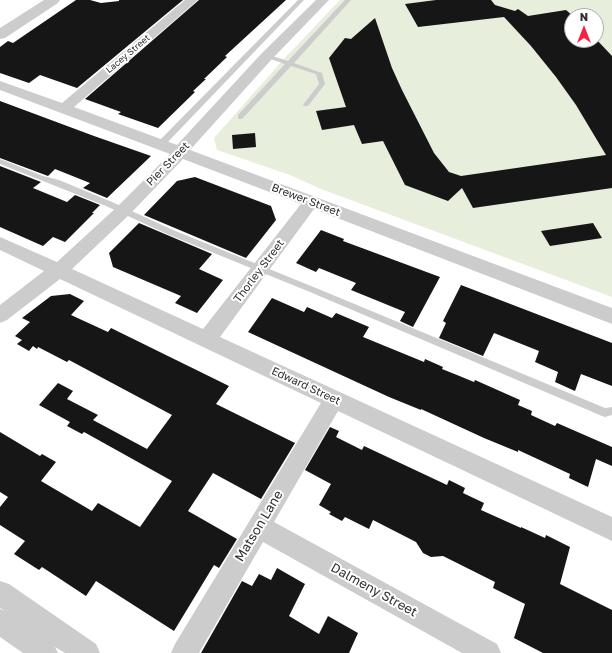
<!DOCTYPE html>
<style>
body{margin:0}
#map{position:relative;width:612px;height:653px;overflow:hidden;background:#fff;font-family:"Golos Text",sans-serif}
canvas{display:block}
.north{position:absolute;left:564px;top:8px;width:40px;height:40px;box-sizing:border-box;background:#fff;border:1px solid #acacac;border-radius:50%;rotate:0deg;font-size:11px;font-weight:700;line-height:16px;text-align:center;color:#2f2f2f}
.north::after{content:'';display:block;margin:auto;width:14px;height:18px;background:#f42443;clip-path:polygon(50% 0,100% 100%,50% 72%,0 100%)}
</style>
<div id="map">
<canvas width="612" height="653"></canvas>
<div class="north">N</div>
</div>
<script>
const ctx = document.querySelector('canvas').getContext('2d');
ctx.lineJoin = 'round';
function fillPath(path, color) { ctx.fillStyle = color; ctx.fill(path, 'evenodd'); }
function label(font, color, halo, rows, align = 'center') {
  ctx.font = font + ' "Golos Text",sans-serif'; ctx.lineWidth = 4; ctx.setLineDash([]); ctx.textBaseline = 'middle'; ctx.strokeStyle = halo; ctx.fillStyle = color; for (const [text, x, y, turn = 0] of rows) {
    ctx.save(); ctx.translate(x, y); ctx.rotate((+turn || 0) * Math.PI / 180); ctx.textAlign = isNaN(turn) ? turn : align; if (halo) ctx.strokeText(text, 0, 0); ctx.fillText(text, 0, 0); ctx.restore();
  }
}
fillPath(new Path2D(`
 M340,0h272v297l-291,-108 -31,-14 -73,-25 -3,-12 68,-77zM572,16h24v24h-24z`), '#e7eedc');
fillPath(new Path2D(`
 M76,0h14l11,3 18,-2v-1h64l-106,88 -37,-13 -11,8 -29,-10v-26l8,-6 5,2z
 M199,0h87l-61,56 2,1 -23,22h2l-13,12 2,1 -37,36 -40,-14 3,-2 -36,-13z
 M436,0h55l4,5 20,6 3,-2 10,7 38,-6 7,6 -1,24h24v-1l16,17v132l-139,20 -11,-20 -14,13 -43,-16 -22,-44 -21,3 -8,-19 -32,5 -6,-19 30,-4 -17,-49 16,-20 6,1 24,-21 17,50 10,22 32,63 15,19 12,4 145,-21 -30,-50 -20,-28 -25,-31 -27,-29 -86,10 -13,-23z
 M0,101l94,35 57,20 -44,42 -24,-10 7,-5 -35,-14 -7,7 -48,-18z
 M255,133l1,14 -23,2 -1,-14z
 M0,166l41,16 -8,6 34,14 8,-7 25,10 -8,8h2l-29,29 -12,-5 -10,9 -43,-19z
 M195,177l76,29 5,14 -30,38 -102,-43 33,-34z
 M139,223l73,31 -13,15 24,11 -26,33 -22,-10 6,-7 -68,-29 -4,-14z
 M593,223l9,15 -52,8 -9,-15z
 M321,230l23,9 -1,2 97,36 -27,50 -13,-6 5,-9 -54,-22 5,-7 -37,-15 -3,4 -20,-9z
 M461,285l151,58v43l-31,-12 -6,17 -20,-9 3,-10 -23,-10 4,-11 -45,-18 -11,23 -44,-18 7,-15 -3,-2z
 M70,294l14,7 -13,14 37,17 3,-4 118,58 -13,18 79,39 -34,56 -48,-26 -25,38 49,28 -18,29 -5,-3 -40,66 -78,-50 -10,15 -44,-29 -3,3 -25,-16 11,-13 -25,-16v-18l8,-10 -8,-5v-60l40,24 2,-2 14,8 -15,19 51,30 6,-8 42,24 32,-46 -88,-49 -2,2 -15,-8 3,-4 -31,-17 19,-22 15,8 -6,8 31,16 -5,5 54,29 25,-34 -103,-55 -2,2 -29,-15 -1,2 -4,-3 -4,5 -12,-7 5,-4 -7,-4 15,-14 -8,-4 29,-22z
 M272,298l32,14 3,-5 25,11 4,-5 33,14 -6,10 61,25 1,-3 18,8 -1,2 15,6 17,7 1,-2 45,20 -2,5 14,6 -1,4 24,11 2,-3 55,24v19l-16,-7 -8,28 -19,-9 1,-4 -52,-24v2l-34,-14 -63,-29v1l-32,-13 -141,-65z
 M330,427l9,4 -3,6 26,13 2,-4 83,39 2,-5 16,8 -2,5 21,10 -3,7 40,18v-1l24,11 1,-3 24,12 -10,37 52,26v43h-69l-29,-15 11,-34 -32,-16 2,-6 -52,-26 -12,1 -8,-4 -7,-11 -43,-22 -4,9 -24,-12 -3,4 -13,-7 2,-2 -12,-7 12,-21 -26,-14z
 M277,568l28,16 -16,32 30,18 9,-18 30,17 -9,20h-148l41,-72 10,5 7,-12 12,6z`), '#161616');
fillPath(new Path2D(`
 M298,0h6l-140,146h-6v-4z
 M345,0h6l-57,63 28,10 3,11 -17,22h-4l-1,-1 16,-21 -3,-10 -25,-8 -49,53h-4v-4l47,-51 -20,-7v-2h4l19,6z
 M0,159l43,17 16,4 53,22 61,28 143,58 289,120 7,-1v8l-7,2 -3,-1 -292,-124 -143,-58 -61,-28 -106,-42z`), '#ccc');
fillPath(new Path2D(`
 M185,0h13l-124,107 103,38 85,-92 54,-53h13l-57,59 -82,91 422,158v16l-298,-115 -94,128 392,180v24l-274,-130 -64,111 223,122 4,9h-39l-199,-111 -64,111h-28l4,-9 146,-241 -261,-124 -53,41 -7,3v-18l44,-34 -44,-21v-13l57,25 61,-56 52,-52 -170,-64v-9l62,22zM183,159l118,45 -98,125 -131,-60 58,-55z
 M0,581l9,3 87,60 4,9h-35l-10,-6 3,6h-35l-23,-16v-28l5,2 -5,-3z`), '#ccc');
fillPath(new Path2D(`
 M44,0h16l-2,3 -53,35 -5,1v-11z`), '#ccc');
label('9px', '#2f2f2f', '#fff', [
 ["Lacey Street",128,54,-40]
]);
label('11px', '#2f2f2f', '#fff', [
 ["Pier Street",168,164,-46],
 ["Brewer Street",306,200,21],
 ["Thorley Street",259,271,-53],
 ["Edward Street",306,386,25]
]);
label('13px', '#2f2f2f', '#fff', [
 ["Matson Lane",259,526,-59],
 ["Dalmeny Street",374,590,29]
]);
</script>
